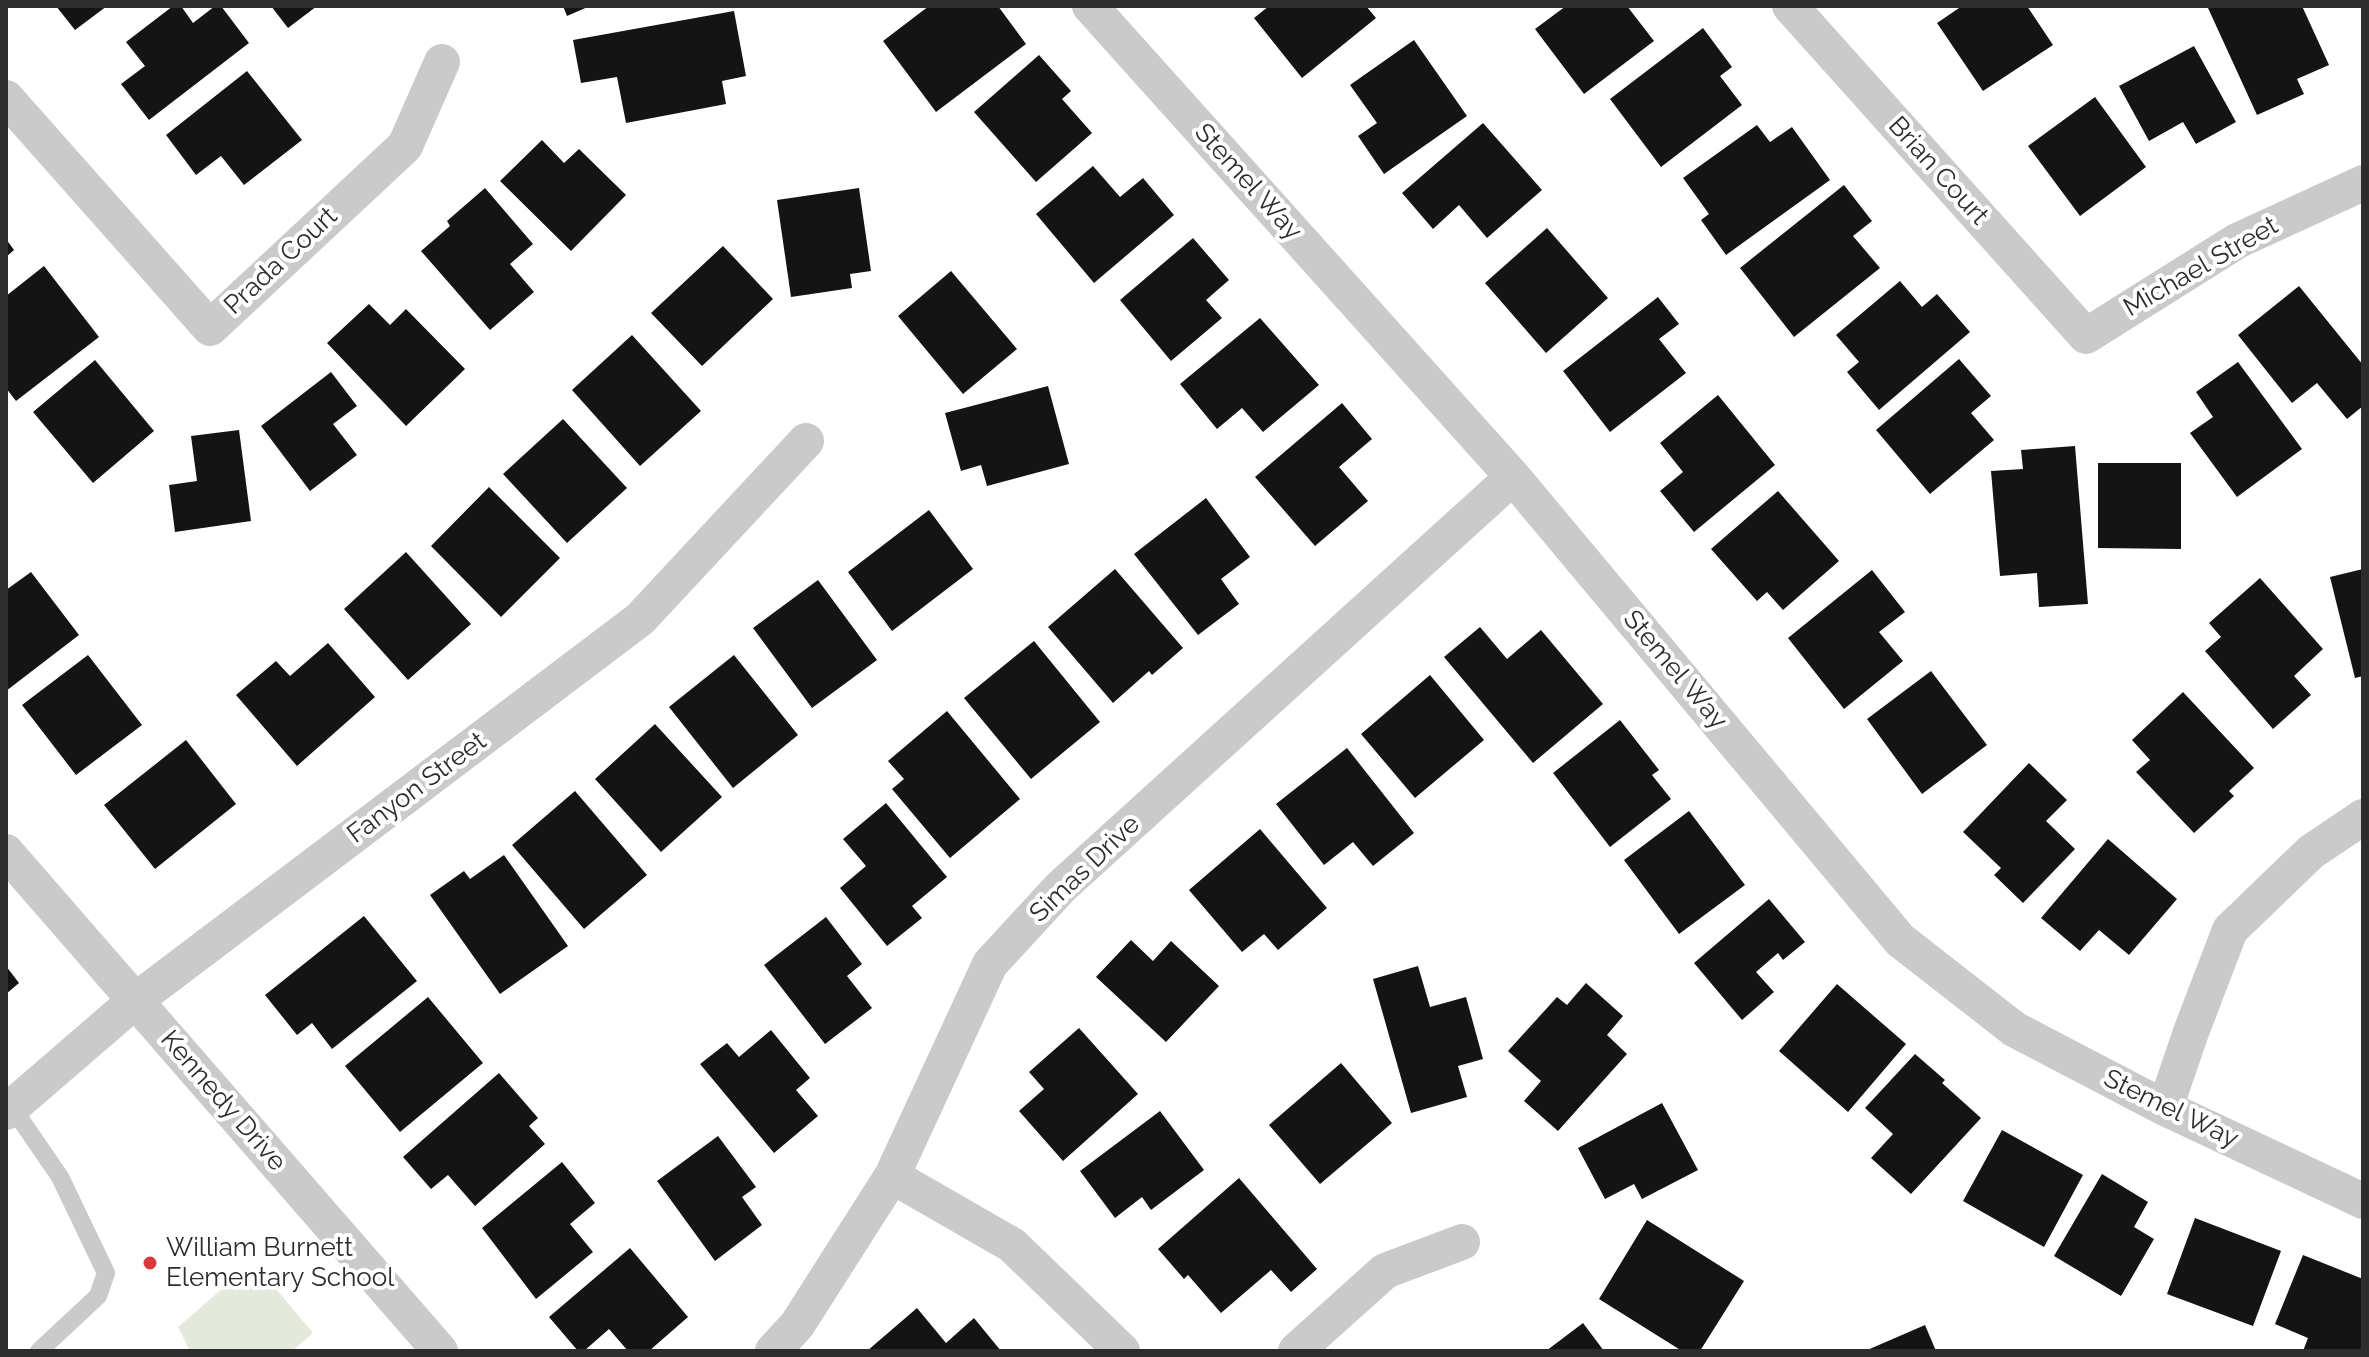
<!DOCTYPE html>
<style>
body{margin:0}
#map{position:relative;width:2369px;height:1357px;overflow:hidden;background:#fff;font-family:Raleway,sans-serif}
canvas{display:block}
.frame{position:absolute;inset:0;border:8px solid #2d2d2d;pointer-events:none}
</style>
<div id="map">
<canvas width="2369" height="1357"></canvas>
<div class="frame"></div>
</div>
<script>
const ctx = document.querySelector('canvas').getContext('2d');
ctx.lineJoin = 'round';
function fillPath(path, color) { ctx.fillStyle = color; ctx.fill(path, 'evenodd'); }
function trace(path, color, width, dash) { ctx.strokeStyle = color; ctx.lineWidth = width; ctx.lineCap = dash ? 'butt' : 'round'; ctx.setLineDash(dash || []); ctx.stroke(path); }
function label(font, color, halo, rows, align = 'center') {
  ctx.font = font + ' Raleway,sans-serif'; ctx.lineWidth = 8; ctx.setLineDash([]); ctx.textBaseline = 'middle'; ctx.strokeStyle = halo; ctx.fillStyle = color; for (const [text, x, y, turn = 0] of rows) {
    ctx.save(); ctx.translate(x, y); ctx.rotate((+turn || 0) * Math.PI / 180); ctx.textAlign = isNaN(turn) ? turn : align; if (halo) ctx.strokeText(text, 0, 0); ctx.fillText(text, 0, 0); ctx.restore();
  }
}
fillPath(new Path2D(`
 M244,1270l6,7 10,-7 53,63 -21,18h-102l-12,-24z`), '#e3eadb');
fillPath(new Path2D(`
 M56,6h51l-32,24z
 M173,6h8l12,17 22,-17h6l28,37 -100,77 -28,-36 24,-18 -19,-24z
 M271,6h46l-29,22z
 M563,6h27l-23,10z
 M929,6h69l28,38 -90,68 -53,-71z
 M1269,6h97l10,12 -74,60 -48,-60z
 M1566,6h61l27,35 -70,53 -49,-65z
 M1962,6h65l26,39 -70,46 -46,-68z
 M2213,6h89l27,59 -32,14 7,15 -47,21 -49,-107z
 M734,11l12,65 -24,5 4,23 -100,19 -9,-46 -36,6 -8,-43z
 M1703,28l29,39 -12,9 22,29 -81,62 -51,-68z
 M1414,40l53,76 -83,58 -26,-38 19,-13 -27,-38z
 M2194,46l42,76 -40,22 -13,-22 -34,19 -30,-55z
 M1039,55l32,36 -9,8 30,34 -56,49 -62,-70z
 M247,71l55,69 -58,45 -23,-29 -25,19 -30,-40z
 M2095,97l51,70 -66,49 -52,-70z
 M1483,123l59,67 -55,48 -28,-33 -26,24 -31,-36z
 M1757,125l13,17 22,-15 38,53 -104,75 -25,-35 8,-6 -26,-36z
 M542,140l22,23 15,-14 47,46 -55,56 -71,-70z
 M1093,166l27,31 23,-19 31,37 -80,68 -58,-69z
 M1844,185l28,36 -19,15 27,32 -86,69 -54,-69z
 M485,188l48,56 -23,20 24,28 -44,38 -69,-79 29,-25 -3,-5z
 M859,188l12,83 -21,3 2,14 -61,9 -14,-97z
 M1547,228l61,70 -62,55 -61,-70z
 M1193,238l36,42 -23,20 16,18 -51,43 -51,-61z
 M6,239l8,11 -8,7z
 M723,246l50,53 -71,67 -51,-53z
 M44,266l55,71 -83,64 -10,-13v-92z
 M951,271l66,78 -54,45 -65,-78z
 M1900,281l22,26 15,-13 33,38 -91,78 -32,-38 12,-10 -23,-27z
 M2299,286l64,79v41l-16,13 -30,-36 -25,20 -54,-68z
 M1658,297l21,27 -20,15 27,34 -76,59 -47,-61z
 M369,304l21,21 16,-16 59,60 -59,57 -79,-83z
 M1260,318l59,67 -56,47 -21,-24 -25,21 -37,-45z
 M632,335l69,76 -61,55 -68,-76z
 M1959,359l32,37 -20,17 23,27 -64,54 -54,-64z
 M95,360l59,71 -61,52 -60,-71z
 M2238,362l64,87 -65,48 -47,-64 23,-16 -17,-25z
 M331,372l26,34 -24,18 24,31 -47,36 -49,-65z
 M1048,386l21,78 -82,22 -6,-21 -20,6 -16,-58z
 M1718,395l57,70 -81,67 -34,-41 23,-19 -23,-29z
 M1342,403l30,36 -33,28 29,34 -53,45 -60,-69z
 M563,419l64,69 -60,55 -64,-69z
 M239,430l12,91 -76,11 -6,-47 28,-4 -6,-45z
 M2075,446l13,158 -49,3 -2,-34 -37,3 -9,-105 32,-2 -2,-19z
 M2098,463h83v86l-83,-1z
 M489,487l71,71 -59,59 -70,-71z
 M1778,491l61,70 -56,49 -16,-18 -10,9 -46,-52z
 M1206,498l44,59 -29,22 18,25 -41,31 -64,-81z
 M929,510l44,59 -81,62 -44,-59z
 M406,552l65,72 -63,56 -64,-71z
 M1115,569l68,79 -31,27 -3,-4 -36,32 -65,-76z
 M2363,569v107l-8,2 -25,-101z
 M1872,570l33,42 -26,20 24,29 -59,48 -56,-71z
 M31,572l48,63 -73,56v-101z
 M2260,578l63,71 -29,27 17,19 -38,34 -68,-78 16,-14 -12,-14z
 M818,580l59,80 -65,48 -59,-80z
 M1480,627l27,32 34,-29 62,74 -70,59 -89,-106z
 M1034,641l66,81 -69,57 -67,-81z
 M328,643l47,54 -78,69 -61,-71 40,-34 14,15z
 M88,655l54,70 -66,50 -54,-70z
 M734,655l64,80 -65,53 -64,-81z
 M1931,671l56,74 -65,49 -55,-75z
 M1430,675l54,65 -69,58 -54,-64z
 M2183,692l71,76 -25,23 5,5 -40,37 -58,-61 14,-12 -18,-20z
 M947,711l73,88 -70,59 -58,-69 12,-10 -16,-18z
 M1620,720l39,50 -7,5 19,24 -61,48 -57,-74z
 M655,724l67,73 -61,55 -66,-73z
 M186,740l50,64 -81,65 -51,-64z
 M1347,748l67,85 -41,33 -20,-24 -29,23 -48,-61z
 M2029,763l38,37 -21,21 29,28 -52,54 -29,-28 7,-7 -38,-36z
 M575,791l72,84 -63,54 -72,-84z
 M886,803l61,74 -35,29 10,12 -35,28 -47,-58 26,-22 -23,-27z
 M1689,811l56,74 -66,49 -55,-74z
 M1260,829l67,79 -49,42 -14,-16 -22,18 -53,-62z
 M2108,839l69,60 -48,56 -30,-25 -19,21 -39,-33z
 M504,855l64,91 -68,48 -70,-99 34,-24 6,8z
 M1769,899l36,43 -22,18 -5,-7 -22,19 18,20 -32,28 -48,-57z
 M364,916l53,65 -85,68 -20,-26 -15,12 -32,-40z
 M826,917l36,47 -15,12 25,32 -47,36 -61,-79z
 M1131,940l22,21 18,-20 48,45 -53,56 -70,-65z
 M6,966l13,17 -13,11z
 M1418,966l12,41 36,-10 17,62 -25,7 9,31 -56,16 -38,-134z
 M1586,983l37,33 -16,19 20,19 -69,77 -34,-30 17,-20 -33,-30 49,-54 10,8z
 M1837,984l69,60 -58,68 -69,-61z
 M428,997l55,66 -83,69 -55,-66z
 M1079,1028l59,66 -75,67 -44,-50 25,-22 -15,-17z
 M771,1030l39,48 -14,12 22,26 -44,37 -74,-89 27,-21 12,14z
 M1915,1054l30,26 -3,3 39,35 -70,76 -40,-36 22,-24 -28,-26z
 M1341,1063l51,60 -72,61 -51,-59z
 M499,1073l39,45 -9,8 16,18 -70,62 -27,-31 -17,14 -28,-32z
 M1662,1103l36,67 -56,29 -8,-15 -29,15 -27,-51z
 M1160,1111l44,59 -53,40 -9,-13 -27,21 -35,-47z
 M2002,1130l81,45 -39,72 -81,-46z
 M718,1136l38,51 -14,10 20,28 -47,36 -58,-80z
 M562,1162l33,41 -25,21 23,28 -57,47 -54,-71z
 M2102,1174l46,28 -14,25 20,12 -33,57 -67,-40z
 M1239,1178l78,91 -26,23 -20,-22 -50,43 -33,-38 -4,4 -26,-30z
 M2195,1218l86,33 -28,75 -86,-32z
 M1647,1220l97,61 -44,70h-18l-83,-52z
 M630,1248l58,69 -39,34h-21l-19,-22 -25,22h-6l-29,-34z
 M2303,1255l60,24v72h-60l5,-13 -33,-14z
 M917,1308l29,35 28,-25 27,33h-134z
 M1583,1323l21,28h-58z
 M1925,1325l11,26h-71z`), '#141414');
trace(new Path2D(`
 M12,1107l48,70 46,96 -8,23 -59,55`), '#cacaca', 18);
trace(new Path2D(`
 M1090,6l423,471 387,463 114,89 151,79 198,93
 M1790,6l296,330 151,-95 126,-58
 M6,98l204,230 195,-182 37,-84
 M6,852l434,499
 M2165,1108l26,-76 39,-102 81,-78 52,-35
 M6,1112l130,-112 504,-381 166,-178
 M892,1176l120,69 110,106
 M773,1351l24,-26 95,-149 98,-212 71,-77 452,-410
 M1296,1351l89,-80 77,-29`), '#cacaca', 36);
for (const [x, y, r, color] of [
 [150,1263,8,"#dc363f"]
]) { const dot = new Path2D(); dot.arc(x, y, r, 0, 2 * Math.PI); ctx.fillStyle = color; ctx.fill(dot); trace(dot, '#fff', 3); }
label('26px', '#2d2d2d', '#fff', [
 ["Brian Court",1938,171,48],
 ["Stemel Way",1248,182,48],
 ["Prada Court",281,261,-43],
 ["Michael Street",2201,267,-30],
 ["Stemel Way",1675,670,50],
 ["Fanyon Street",417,788,-37],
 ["Simas Drive",1085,869,-44],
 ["Kennedy Drive",223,1101,49],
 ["Stemel Way",2171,1109,26]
]);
label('26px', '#2d2d2d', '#fff', [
 ["William Burnett",166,1248],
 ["Elementary School",166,1278]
], 'left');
</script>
